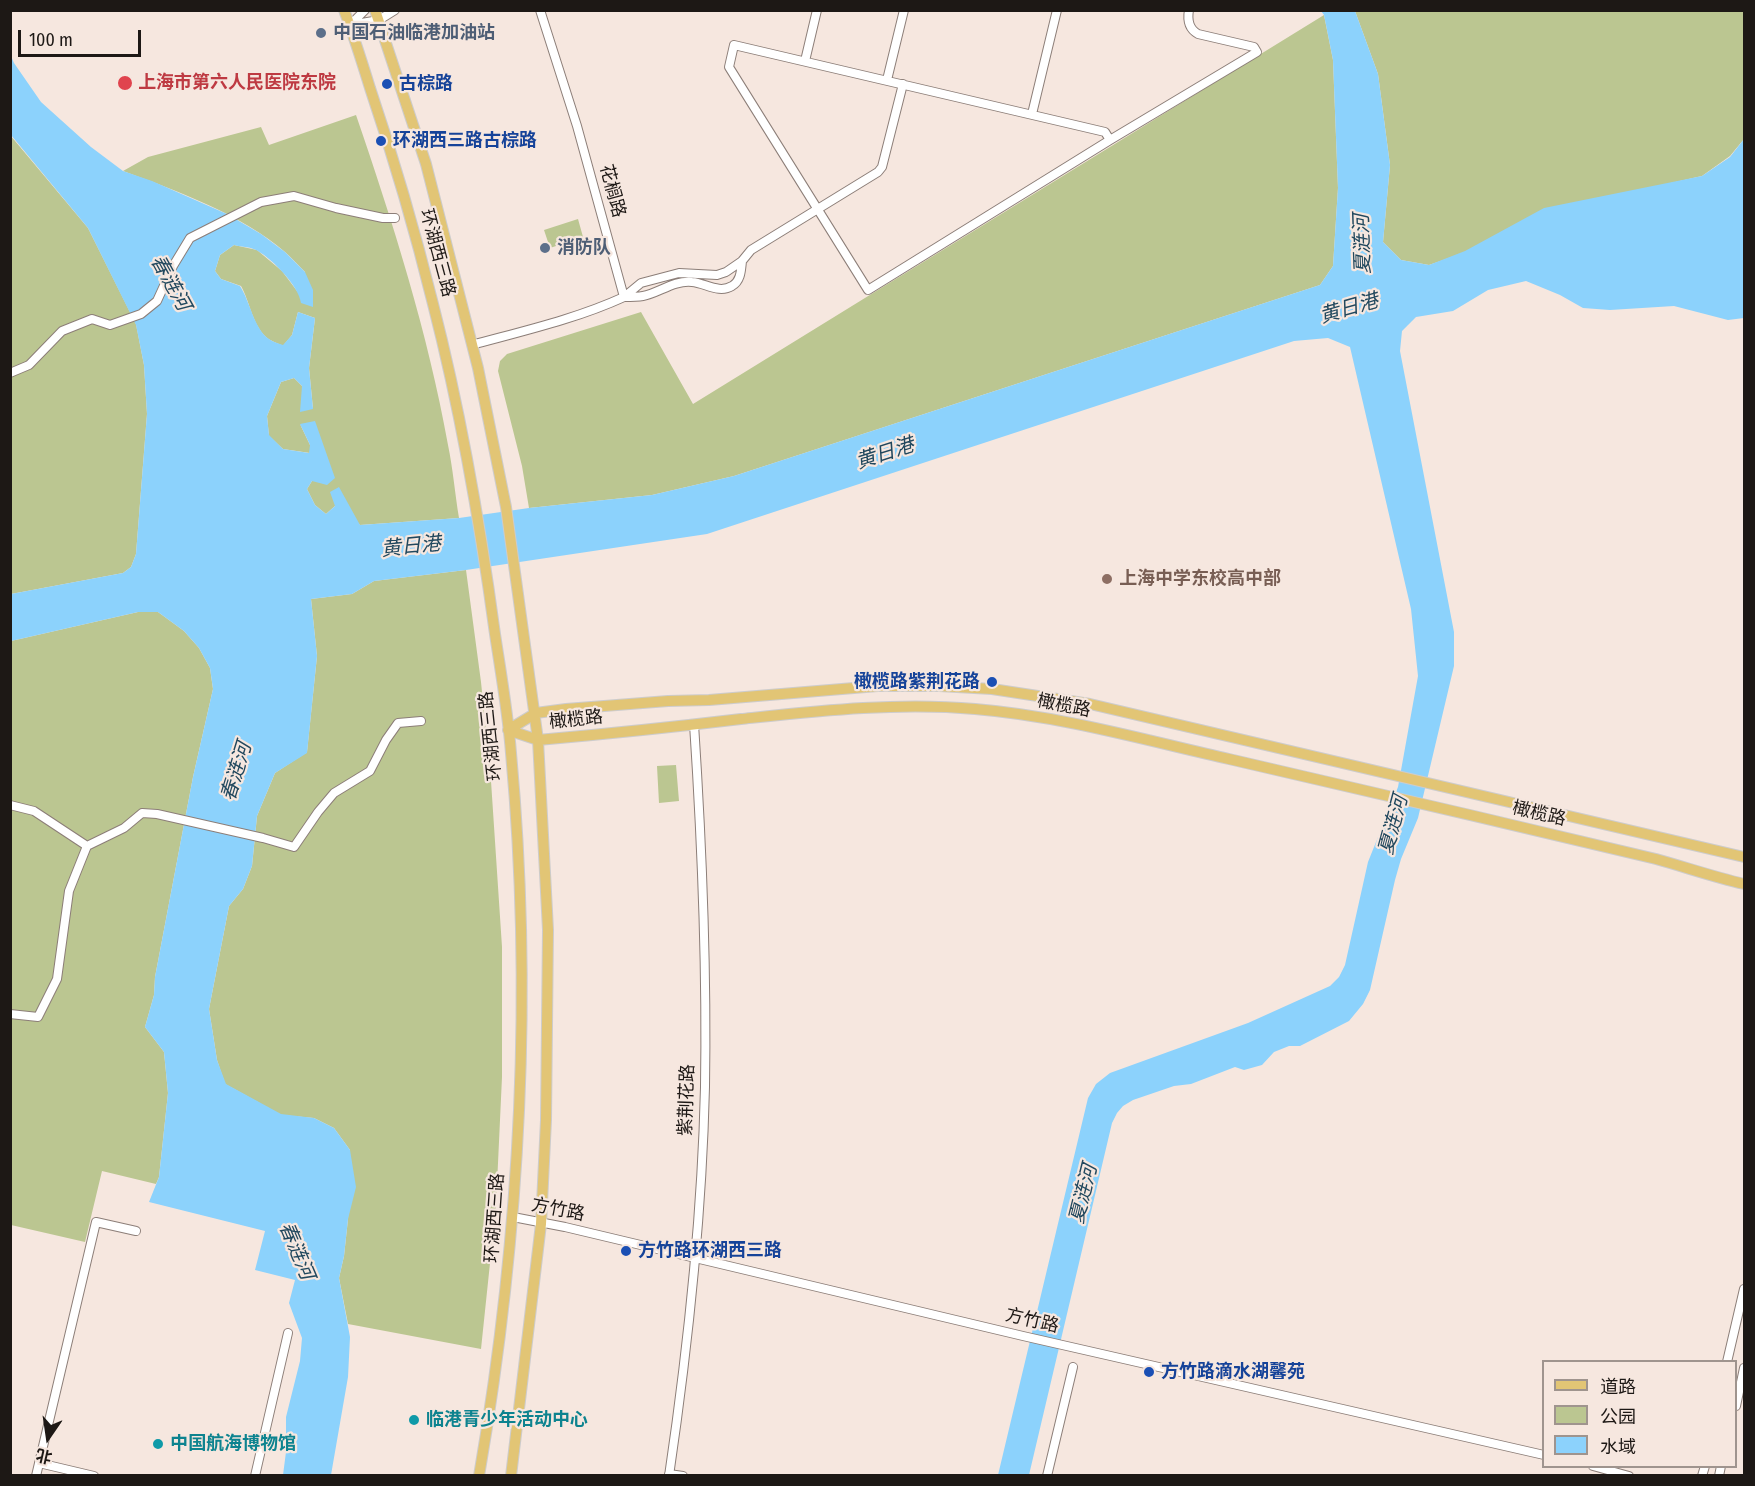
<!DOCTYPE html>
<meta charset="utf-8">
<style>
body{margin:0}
#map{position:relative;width:1755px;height:1486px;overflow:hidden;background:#f6e7df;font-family:"Fira Sans Condensed","Noto Sans SC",sans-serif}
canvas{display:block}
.frame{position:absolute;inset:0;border:12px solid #1d1815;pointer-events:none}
.legend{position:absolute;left:1542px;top:1360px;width:195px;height:108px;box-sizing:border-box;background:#f6e7df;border:2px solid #9f948e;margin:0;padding:8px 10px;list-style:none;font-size:18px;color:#1d1815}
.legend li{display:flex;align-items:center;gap:12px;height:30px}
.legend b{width:30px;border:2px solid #9f948e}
.north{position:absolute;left:18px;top:1408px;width:60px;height:60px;-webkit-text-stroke:4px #f6e7df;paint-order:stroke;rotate:193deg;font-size:16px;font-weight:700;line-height:24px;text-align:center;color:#1d1815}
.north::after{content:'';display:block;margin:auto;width:21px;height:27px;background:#1d1815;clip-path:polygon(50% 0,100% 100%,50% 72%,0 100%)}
.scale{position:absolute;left:18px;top:30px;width:123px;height:27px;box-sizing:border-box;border:3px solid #1d1815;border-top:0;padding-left:8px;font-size:18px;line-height:21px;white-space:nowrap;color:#1d1815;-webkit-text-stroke:4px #f6e7df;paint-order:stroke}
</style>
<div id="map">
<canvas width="1755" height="1486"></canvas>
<div class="frame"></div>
<ul class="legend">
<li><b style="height:8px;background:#e2c575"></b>道路</li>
<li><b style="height:16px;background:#bbc691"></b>公园</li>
<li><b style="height:16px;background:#8cd2fc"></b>水域</li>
</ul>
<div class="north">北</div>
<div class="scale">100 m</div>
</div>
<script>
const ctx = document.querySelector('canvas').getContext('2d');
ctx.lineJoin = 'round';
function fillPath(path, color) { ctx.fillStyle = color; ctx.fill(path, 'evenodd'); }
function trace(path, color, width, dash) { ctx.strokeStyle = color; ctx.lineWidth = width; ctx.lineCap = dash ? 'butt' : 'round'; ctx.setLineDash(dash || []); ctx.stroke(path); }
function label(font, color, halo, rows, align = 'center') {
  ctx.font = font + ' "Fira Sans Condensed","Noto Sans SC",sans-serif'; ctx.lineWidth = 4.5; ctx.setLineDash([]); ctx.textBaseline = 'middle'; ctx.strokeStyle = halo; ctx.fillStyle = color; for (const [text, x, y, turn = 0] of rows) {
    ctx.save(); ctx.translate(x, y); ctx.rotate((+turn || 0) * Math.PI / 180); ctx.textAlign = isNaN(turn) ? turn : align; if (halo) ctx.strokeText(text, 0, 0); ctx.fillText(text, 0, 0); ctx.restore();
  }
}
fillPath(new Path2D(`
 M1355,11h389v128l-14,17 -28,20 -53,12 -220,77 -28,-5 -18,-18 7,-77 -12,-91z
 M1324,15l9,45 5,128 -5,78 -13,19 -586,191 -82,19 -123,13 -7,-42 -24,-95 2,-10 7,-7 134,-42 52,92z
 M356,115c37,108 72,218 92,330 5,24 7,49 11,73l-99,7 -25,-19 -9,8 -11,-9 -8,-16 5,-8 22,-4 -34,-53 10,21v8l-27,-4 -14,-13 -2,-20 14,-34 13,-4 8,8 11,23 -4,-41 6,-50 -17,-6 -6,23 -9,11c-5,-3 -13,-5 -17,-9 -14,-13 -16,-35 -25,-51l-20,-7 -6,-8 5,-16 14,-10 23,5 25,21 18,24 5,-23c-7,-7 -13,-14 -20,-20 -42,-37 -110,-62 -162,-81l25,-14 113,-30 8,18z
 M10,135l78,93 48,96 8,41 3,49 -11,140 -5,13 -8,6 -112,21z
 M578,219l5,18 -33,11 -6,-18z
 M466,570l15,112 10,99 11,166v130l-6,129 -15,143 -133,-25 -9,-46 5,-22 4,-37 2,-69 -16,-22 -20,-10 -33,-3 -56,-31 -8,-24 -8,-51 20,-103 14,-17 9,-23 5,-50 18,-43 32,-21 10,-96 -6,-57 41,-5 22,-13z
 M138,612h20l26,19 15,17 11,20 3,21 -20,88 -38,200 -1,18 -9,32 19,25 4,41 -9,84 -3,7 -54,-13 -17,71 -74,-17v-584z
 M676,765l3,36 -20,2 -2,-37z`), '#bbc691');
fillPath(new Path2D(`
 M1321,11h34l23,63 12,91 -7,77 18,18 28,5 36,-14 79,-43 158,-32 28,-19 14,-18v179l-16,2 -54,-14 -64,4 -27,-2 -23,-13 -34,-14 -38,9 -35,21 -37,6 -14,14 -2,20 54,281v34l-36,152 -17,41 -6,21 -25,110 -7,14 -14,17 -49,25h-11l-15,6 -12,13 -18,5 -9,-3 -44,17 -17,2 -41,14 -10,6 -6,7 -5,10 -83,352h-31l90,-377 8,-14 14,-11 138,-50 82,-37 9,-9 6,-12 23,-103 30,-75 20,-111 -7,-67 -61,-262 -22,-9 -34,3 -587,193 -241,36 -92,11 -22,13 -41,5 6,57 -10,97 -32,20 -18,43 -5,50 -9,23 -14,17 -20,103 8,51 9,24 55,30 33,4 20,10 16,22 6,37 -8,32 -4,37 -5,22 11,59 -2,40 -17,98h-48l3,-23v-35l14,-56 2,-23 -13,-35 6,-23 -40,-10 10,-39 -116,-29 10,-25 9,-84 -4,-41 -19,-25 9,-32 1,-18 38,-200 20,-88 -3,-21 -11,-20 -15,-17 -26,-19h-20l-127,29v-47l112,-21 8,-6 5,-13 11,-140 -3,-49 -8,-40 -48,-97 -77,-93 -1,-81 4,9 27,39 50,45 32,24 29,10 75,33 34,20 24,18 20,20 8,18v17l-12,-4c-2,-17 -28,-43 -43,-52 -6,-4 -16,-4 -24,-6l-14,10 -5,16 6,8 19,7c10,15 14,43 29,53 4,3 9,4 14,6l9,-10 6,-23 17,6 -6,50 4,41 -13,3 2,-26 -8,-8 -13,4 -14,34 2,19 14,14 26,4 1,-8 -10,-21 15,-3 20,57 -8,7 -15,-4 -5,8 8,16 11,9 9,-8 -5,-14 9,-5 21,38 99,-7 70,-10 123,-13 82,-19 586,-191 13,-19 5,-78 -5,-128 -9,-45z`), '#8cd2fc');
const minor = new Path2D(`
 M350,25l29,-5 16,-10
 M350,25l15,-15
 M805,61l12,-51
 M887,80l17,-70
 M1032,114l25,-104
 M1110,140l-5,-8 -371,-87 -5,22 139,223 242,-150 147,-88 -3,-5 -56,-13c-9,-5 -11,-13 -9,-24
 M624,297l17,-14 38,-10 38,2 9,-3 16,-11 9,-11 127,-78 4,-5 21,-83
 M624,297c6,0 13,0 19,-1 16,-3 31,-16 49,-14 13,1 27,12 40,4 9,-5 9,-16 10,-25
 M472,345c51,-14 104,-26 152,-48l-47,-171 -37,-116
 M10,373l19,-8 33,-34 30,-12 18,6 31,-11 16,-13 16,-35 17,-28 71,-36 33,-6 42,12 47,10h12
 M10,805l24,6 53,35 37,-18 18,-15 15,1 106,24 31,9 24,-35 16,-19 36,-22 16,-31 12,-17 23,-2
 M10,1014l28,3 19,-38 12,-88 18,-45
 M513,1217l52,10 458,109 521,119
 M1727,1362l17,-73
 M1736,1406l8,-38
 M39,1463l55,13
 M1593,1466l36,10
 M669,1474l14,2
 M36,1476l60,-254 40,9
 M255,1476l33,-143
 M669,1476c19,-129 33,-259 36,-389 2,-121 -3,-242 -11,-363
 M1047,1476l26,-109
 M1702,1476l3,-10
 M1719,1476l2,-10`);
const major = new Path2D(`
 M344,10c10,26 18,52 26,78 24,71 45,143 63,216 28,109 47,219 62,330 6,40 13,79 16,119 22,240 9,485 -32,723
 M375,10l51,154 52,204 28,139 32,233 10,190 -2,190 -5,104 -30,252
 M508,730l28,-17 30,-4 102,-8 41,-1 169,-14h61l53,3 98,15 654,153
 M508,730l30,10c68,-6 136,-13 203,-21 77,-8 156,-17 234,-10 86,7 170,31 254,50 142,33 285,66 427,100 29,8 58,18 88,25`);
trace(minor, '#8c7e78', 10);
trace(major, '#cdcccc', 12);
trace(minor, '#fff', 8);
trace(major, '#e2c575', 10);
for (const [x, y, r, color] of [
 [321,33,6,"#5c6f8a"],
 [125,83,8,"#e0444e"],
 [387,84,6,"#1a4fb4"],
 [381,141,6,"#1a4fb4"],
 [545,248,6,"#5c6f8a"],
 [1107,579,6,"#8d6e63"],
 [992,682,6,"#1a4fb4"],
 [626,1251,6,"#1a4fb4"],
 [1149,1372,6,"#1a4fb4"],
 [414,1420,6,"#0f9aa8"],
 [158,1444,6,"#0f9aa8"]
]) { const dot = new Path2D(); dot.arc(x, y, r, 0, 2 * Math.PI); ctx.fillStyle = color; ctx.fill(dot); trace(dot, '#f6e7df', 2); }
label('bold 18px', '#4e5e75', '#f6e7df', [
 ["中国石油临港加油站",333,33],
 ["消防队",557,248]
], 'left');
label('bold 18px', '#be3a42', '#f6e7df', [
 ["上海市第六人民医院东院",138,83]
], 'left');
label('bold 18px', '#164399', '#f6e7df', [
 ["古棕路",399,84],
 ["环湖西三路古棕路",393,141],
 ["橄榄路紫荆花路",980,682,"right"],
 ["方竹路环湖西三路",638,1251],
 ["方竹路滴水湖馨苑",1161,1372]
], 'left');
label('18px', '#1d1815', '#f6e7df', [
 ["花榈路",612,191,75],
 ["环湖西三路",437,253,75],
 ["橄榄路",1064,706,11],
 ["橄榄路",576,720,-6],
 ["环湖西三路",491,736,-96],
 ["橄榄路",1539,814,13],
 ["紫荆花路",687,1100,-88],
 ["方竹路",558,1210,11],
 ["环湖西三路",495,1218,-86],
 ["方竹路",1032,1321,13]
]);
label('bold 18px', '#785e54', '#f6e7df', [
 ["上海中学东校高中部",1119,579]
], 'left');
label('bold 18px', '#0d838f', '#f6e7df', [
 ["临港青少年活动中心",426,1420],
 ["中国航海博物馆",170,1444]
], 'left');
label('italic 20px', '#21485e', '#f6e7df', [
 ["夏涟河",1363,244,-92],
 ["春涟河",170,283,61],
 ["黄日港",1349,309,-16],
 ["黄日港",885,454,-18],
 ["黄日港",411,547,-6],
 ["春涟河",237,772,-73],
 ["夏涟河",1394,825,-75],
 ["夏涟河",1084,1194,-76],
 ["春涟河",296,1251,67]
]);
</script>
